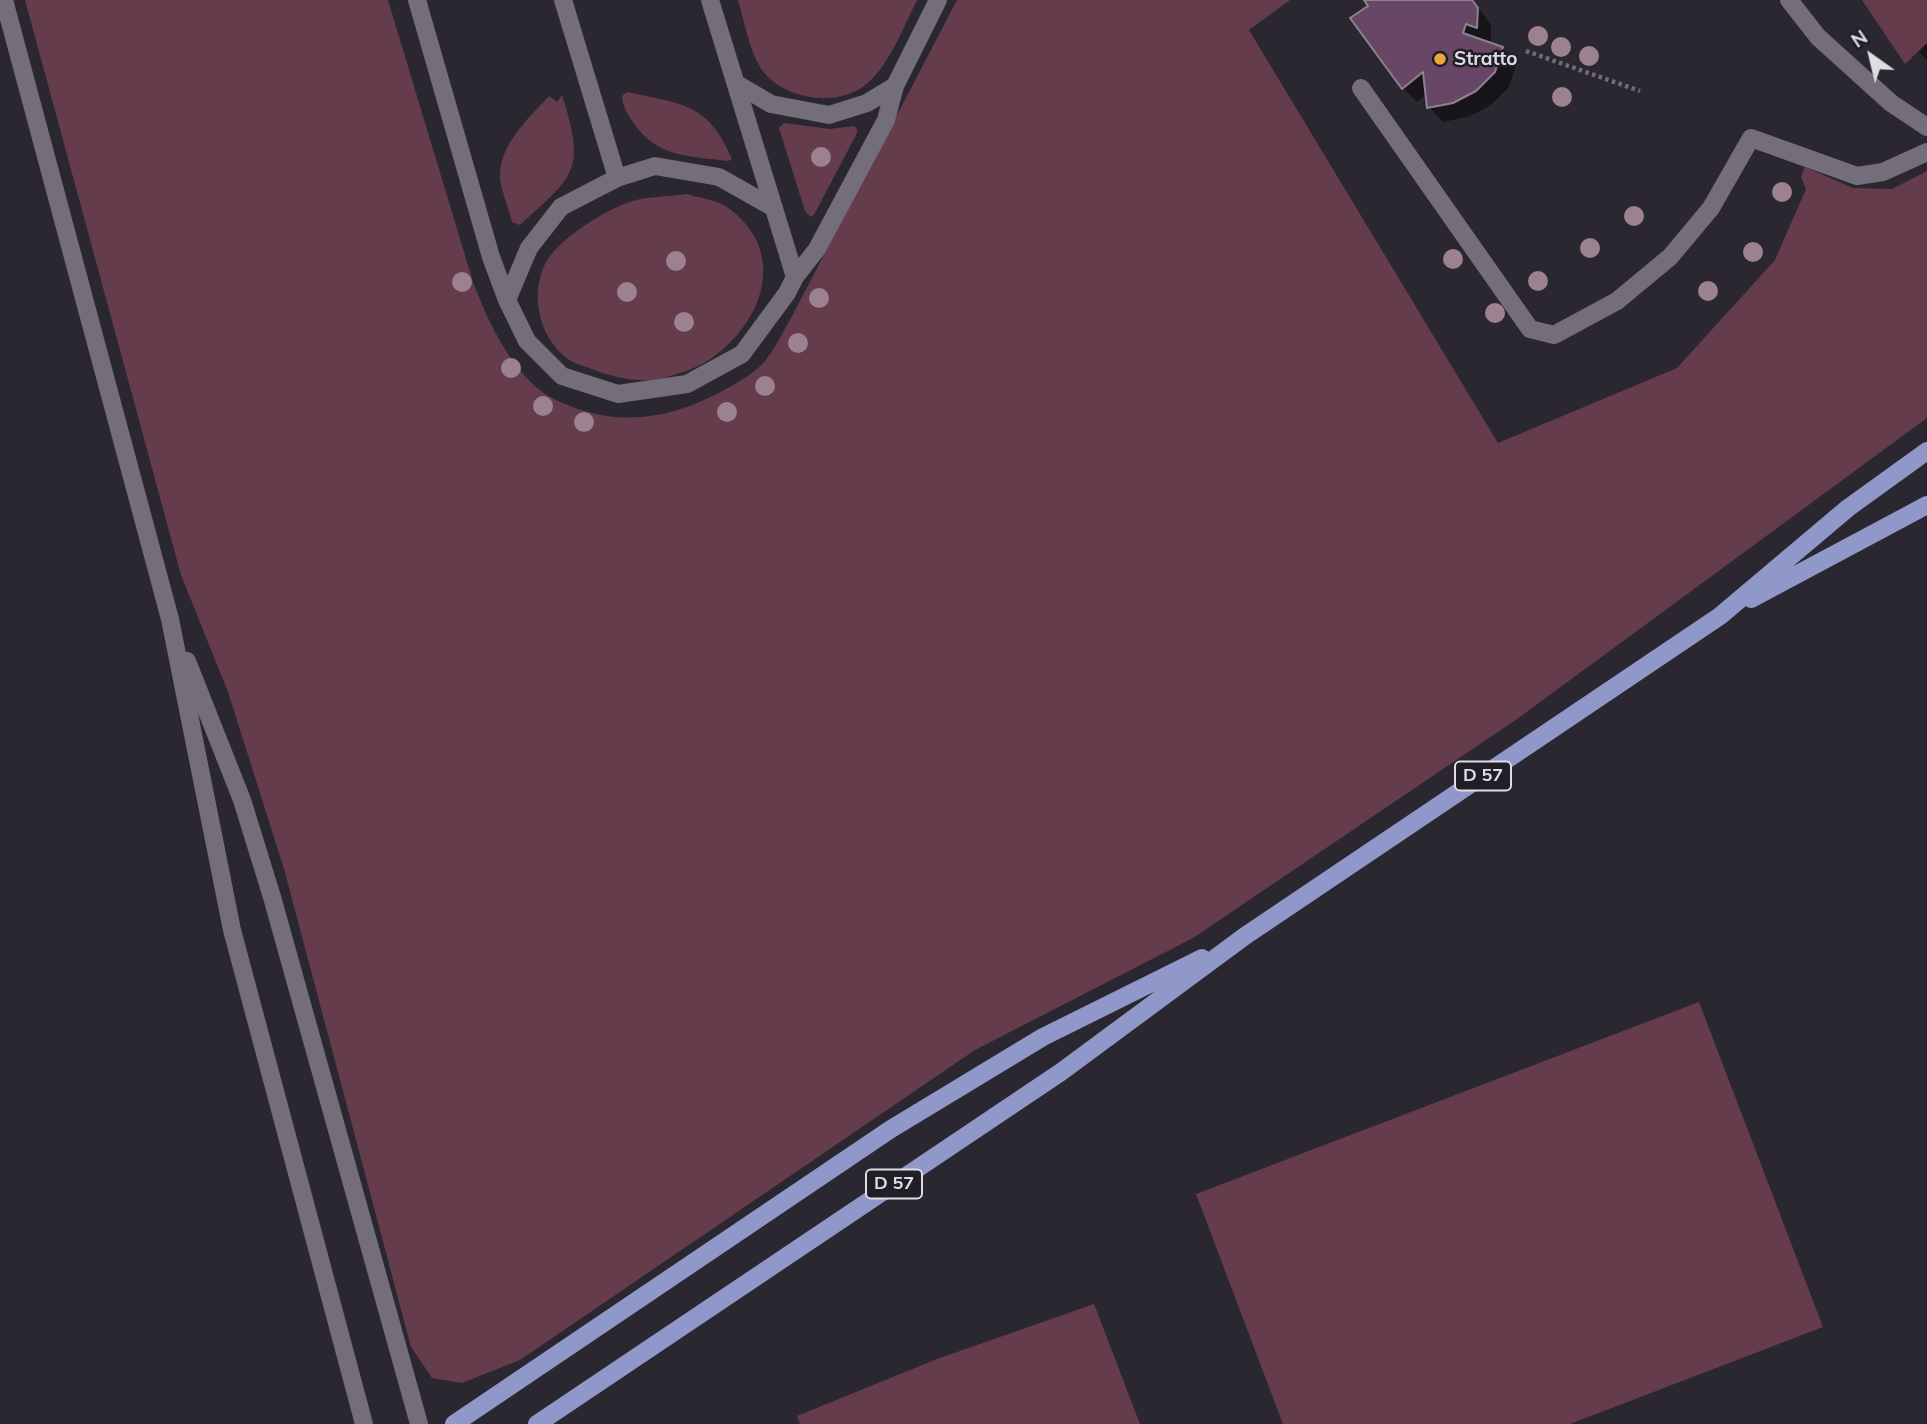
<!DOCTYPE html>
<style>
body{margin:0}
#map{position:relative;width:1927px;height:1424px;overflow:hidden;background:#2b2731;font-family:Mulish,sans-serif}
canvas{display:block}
.north{position:absolute;left:1836px;top:21px;width:70px;height:70px;-webkit-text-stroke:5px #211e27;paint-order:stroke;rotate:326deg;font-size:19px;font-weight:700;line-height:28px;text-align:center;color:#dfdde4}
.north::after{content:'';display:block;margin:auto;width:24px;height:32px;background:#dfdde4;clip-path:polygon(50% 0,100% 100%,50% 72%,0 100%)}
</style>
<div id="map">
<canvas width="1927" height="1424"></canvas>
<div class="north">N</div>
</div>
<script>
const ctx = document.querySelector('canvas').getContext('2d');
ctx.lineJoin = 'round';
function fillPath(path, color) { ctx.fillStyle = color; ctx.fill(path, 'evenodd'); }
function trace(path, color, width, dash) { ctx.strokeStyle = color; ctx.lineWidth = width; ctx.lineCap = dash ? 'butt' : 'round'; ctx.setLineDash(dash || []); ctx.stroke(path); }
function label(font, color, halo, rows, align = 'center') {
  ctx.font = font + ' Mulish,sans-serif'; ctx.lineWidth = 5; ctx.setLineDash([]); ctx.textBaseline = 'middle'; ctx.strokeStyle = halo; ctx.fillStyle = color; for (const [text, x, y, turn = 0] of rows) {
    ctx.save(); ctx.translate(x, y); ctx.rotate((+turn || 0) * Math.PI / 180); ctx.textAlign = isNaN(turn) ? turn : align; if (halo) ctx.strokeText(text, 0, 0); ctx.fillText(text, 0, 0); ctx.restore();
  }
}
fillPath(new Path2D(`
 M25,0h363l85,282c15,39 32,76 63,105 11,10 28,17 42,22 53,18 101,6 148,-20 14,-8 29,-16 39,-28 10,-12 17,-28 25,-41l167,-320h333l-41,30 249,413 179,-75 98,-108 31,-71 -5,-12 4,-10 48,21 39,1 35,-18v247l-410,301 -324,219 -218,112 -455,310 -58,23 -30,-5 -21,-31 -127,-478 -56,-177 -47,-117z
 M738,0h179c-13,26 -25,58 -45,79 -26,28 -79,24 -106,-4 -16,-18 -21,-52 -28,-75z
 M1862,0h65v43l-22,21z
 M627,92c54,12 81,10 105,67l-4,2c-38,-5 -69,-3 -93,-36 -6,-8 -13,-19 -13,-29z
 M562,95c24,76 13,80 -42,130l-8,-3c-3,-12 -8,-25 -11,-37 -7,-36 27,-66 48,-89l8,6z
 M784,123l46,6 24,-3 3,3v4l-42,80 -4,4 -6,-6 -26,-83z
 M687,194c12,4 30,6 40,13 62,44 37,116 -18,153 -14,9 -34,15 -50,19 -20,4 -48,-2 -67,-10 -7,-3 -18,-5 -24,-10 -29,-21 -38,-64 -23,-95 13,-25 55,-50 79,-60 18,-8 44,-7 63,-10z
 M1699,1002l124,325 -253,97h-287l-87,-230z
 M1094,1304l46,120h-340l-3,-8 140,-57z`), '#643c4b');
fillPath(new Path2D(`
 M1366,0h107l18,25v19l12,4 14,15 -8,24 -18,18 -23,12 -25,5 -14,-15 -2,-13 -10,8 -14,-14z
 M1926,44l1,1v15l-8,-8z`), '#0007');
const building = new Path2D(`
 M1364,0h108l6,8 -1,20 -11,-4 -3,9 40,14 -8,25 -19,19 -23,12 -26,5 -4,-36 -21,17 -52,-71 18,-12z`);
fillPath(building, '#674765');
trace(building, '#8d838c', 2);
trace(new Path2D(`
 M1526,51l114,40`), '#706d76', 4.5, [3.5, 3.5]);
trace(new Path2D(`
 M417,0l74,257 16,43
 M563,0l54,178
 M710,0l85,277 -8,16 -45,61 -55,30 -69,10 -56,-18 -35,-35 -20,-41 22,-52 32,-41 56,-29 38,-12 64,11 55,31
 M1789,0l29,37 73,66 36,24
 M737,84l34,20 58,11 38,-12 28,-17
 M1361,88l169,241 24,6 63,-34 53,-44 41,-49 40,-70 106,38 26,-4 44,-20
 M795,277l22,-28 69,-129 9,-34 43,-86`), '#736e7a', 18);
trace(new Path2D(`
 M4,0l166,619 62,311 132,494
 M187,661l55,139 30,97 147,527`), '#736e7a', 18);
trace(new Path2D(`
 M1751,599l176,-94
 M454,1424l437,-295 152,-92 159,-79
 M537,1424l524,-352 184,-136 475,-320 128,-108 79,-57`), '#9098c9', 18);
ctx.fillStyle = '#9c818e';
for (const [x, y] of [
 [1538,36],
 [1561,47],
 [1589,56],
 [1562,97],
 [821,157],
 [1782,192],
 [1634,216],
 [1590,248],
 [1753,252],
 [1453,259],
 [676,261],
 [1538,281],
 [462,282],
 [1708,291],
 [627,292],
 [819,298],
 [1495,313],
 [684,322],
 [798,343],
 [511,368],
 [765,386],
 [543,406],
 [727,412],
 [584,422]
]) { ctx.beginPath(); ctx.arc(x, y, 10, 0, 2 * Math.PI); ctx.fill(); }
for (const [x, y, r, color] of [
 [1440,59,7,"#eba939"]
]) { const dot = new Path2D(); dot.arc(x, y, r, 0, 2 * Math.PI); ctx.fillStyle = color; ctx.fill(dot); trace(dot, '#211e27', 2.5); }
for (const [x, y, w] of [
 [1483,776,56],
 [894,1184,56]
]) { const box = new Path2D(); box.roundRect(x - w / 2, y - 14.5, w, 29, 5); ctx.fillStyle = '#211e27'; ctx.fill(box); trace(box, '#dfdde4', 2); }
label('bold 18px', '#dfdde4', null, [
 ["D 57",1483,776],
 ["D 57",894,1184]
]);
label('bold 19px', '#dfdde4', '#211e27', [
 ["Stratto",1454,59]
], 'left');
</script>
